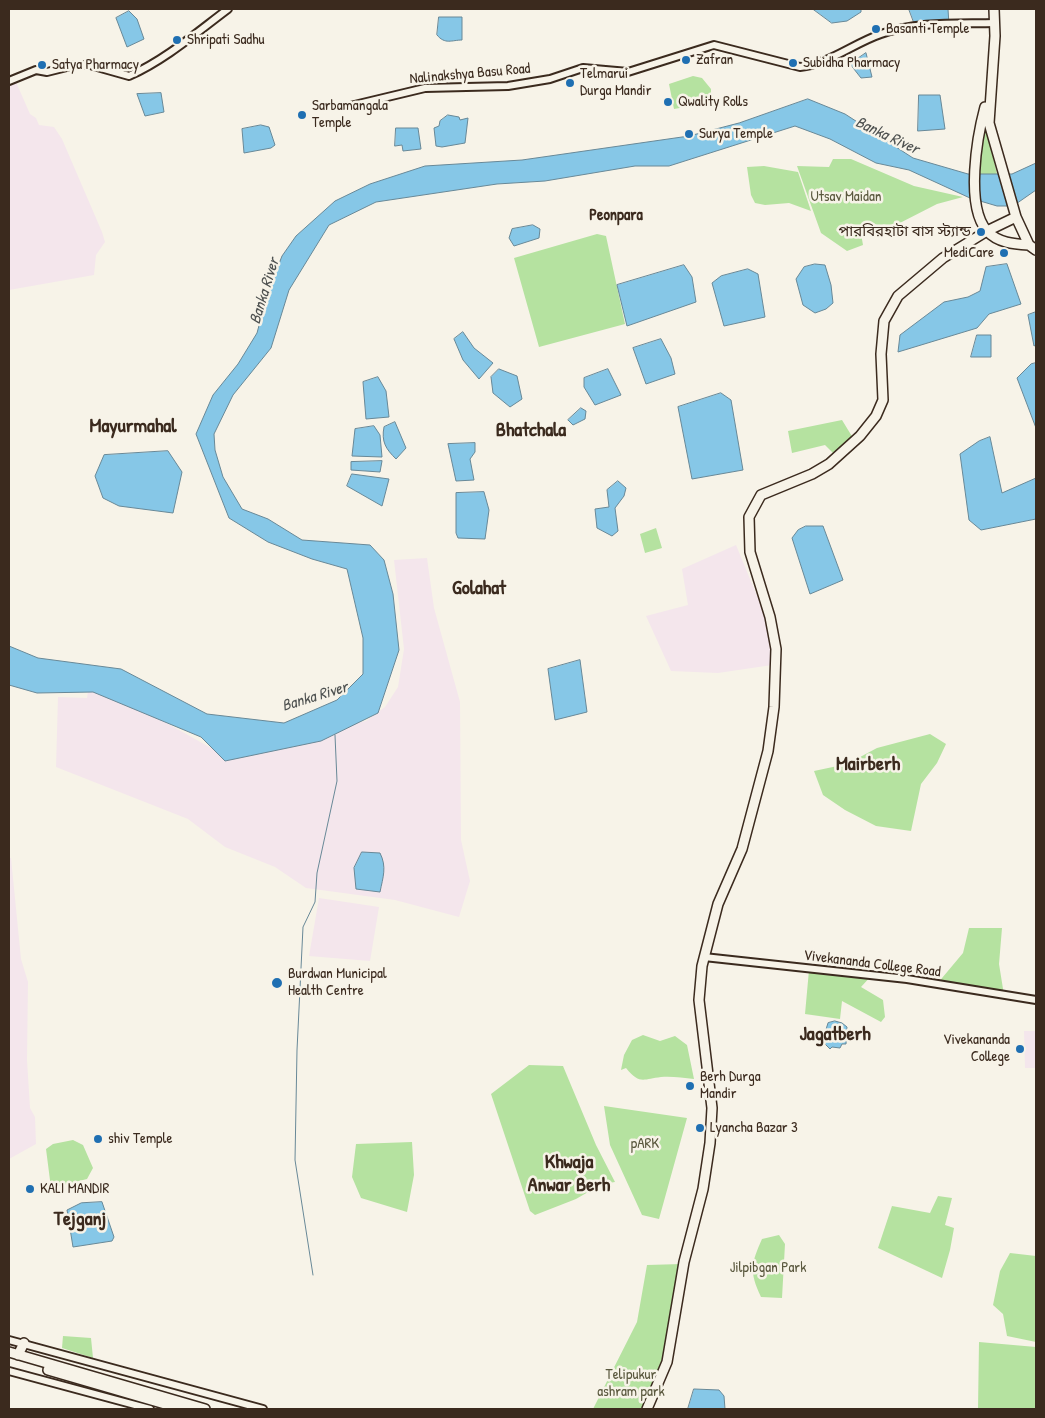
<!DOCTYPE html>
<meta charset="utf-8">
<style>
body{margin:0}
#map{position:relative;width:1045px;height:1418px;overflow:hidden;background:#f7f3e8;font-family:"Patrick Hand",sans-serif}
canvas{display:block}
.frame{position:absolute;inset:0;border:10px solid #3b2a1e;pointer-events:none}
</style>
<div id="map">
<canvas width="1045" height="1418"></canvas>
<div class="frame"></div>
</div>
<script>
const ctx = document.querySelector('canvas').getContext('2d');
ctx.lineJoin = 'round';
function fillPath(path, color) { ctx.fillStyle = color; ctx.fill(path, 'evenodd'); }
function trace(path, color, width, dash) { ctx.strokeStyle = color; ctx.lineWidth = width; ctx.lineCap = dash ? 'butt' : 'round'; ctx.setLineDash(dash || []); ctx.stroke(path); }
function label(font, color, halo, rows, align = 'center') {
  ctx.font = font + ' "Patrick Hand","Noto Sans Bengali",sans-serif'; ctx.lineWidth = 5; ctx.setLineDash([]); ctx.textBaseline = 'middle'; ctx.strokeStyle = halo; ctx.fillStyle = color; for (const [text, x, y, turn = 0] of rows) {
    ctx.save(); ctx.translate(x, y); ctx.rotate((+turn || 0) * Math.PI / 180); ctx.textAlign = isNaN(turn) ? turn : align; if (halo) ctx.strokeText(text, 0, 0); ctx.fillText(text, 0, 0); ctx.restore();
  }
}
fillPath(new Path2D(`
 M16,82l14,32 6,4 3,7 15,2 8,12 40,93 3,10 -9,13 -2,20 -85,15v-204z
 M736,545l26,63 6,23 4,34 -54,8 -47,-2 -25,-55 42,-11 -6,-36z
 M427,558l7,50 26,94 1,138 9,41 -11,36 -64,-17 -89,-12 -31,-21 -50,-20 -37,-28 -132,-52 2,-70 29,1 1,-7 23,1 109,61 146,-32 19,-14 13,-20 6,-38 -10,-89z
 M9,858h2l10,101 7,23 -1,78 3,48 5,9 1,27 -27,15z
 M319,898l60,9 -9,54 -61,-5z
 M1024,1031h12v37h-11z`), '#f4e6ec');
fillPath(new Path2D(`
 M693,76l9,2 9,11v10l-14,6 -23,4 -5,-25z
 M985,124l12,50 -18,1z
 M833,159h18l63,27 49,11 -26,7 -45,23 -32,1 3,17 -16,6 -26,-18 -24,-67 32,1z
 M764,166l34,6 13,39 -22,-8 -24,2 -10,-2 -4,-8 -4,-28z
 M597,234l9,2 19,88 -86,23 -25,-89z
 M842,420l11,18 -20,15 -8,-8 -33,8 -4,-22z
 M656,528l6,20 -17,5 -5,-19z
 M930,734l16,10 -9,19 -16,21 -10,47 -35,-5 -31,-16 -22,-15 -9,-24 33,-7 30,-16z
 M969,928h33l-3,36 5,31 -67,-11 26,-31z
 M809,970l63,5 -11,12 22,13 2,17 -4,5 -39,-21 -2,18 -35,-5z
 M643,1035l17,6 15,-5 12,9 7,34c-11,-1 -22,-3 -33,-2 -18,2 -21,8 -35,-9l-5,2 3,-15 8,-15z
 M529,1065l34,1 33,79 19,37 -13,2 -26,15 -41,16 -5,-4 -39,-117z
 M604,1106l83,12 -28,101 -17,-4 -32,-70z
 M73,1140l10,5 10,23 -6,11 -36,9 -5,-39 7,-5z
 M412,1142l2,33 -7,37 -46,-14 -9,-21 4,-33z
 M938,1196l14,2 -7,27 9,3 -4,22 -8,28 -64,-30 14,-42 38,7z
 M779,1235l6,9 -3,54 -21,-1c-12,-26 -10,-33 1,-58z
 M1010,1253l26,3v86l-29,-6 -4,-22 -10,-9 7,-34z
 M682,1264l-16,99 -21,46h-52l44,-87 10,-57z
 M63,1336l28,2 2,20 -31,-10z
 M979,1342l57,5v62h-58z`), '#b5e2a0');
const water = new Path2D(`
 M813,9h48v3l-14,9 -15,2z
 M909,9h39l1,16h-34z
 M129,11l8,8 7,20 -17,8 -11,-29z
 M439,17h23v23c-10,0 -17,5 -25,-5z
 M866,53l6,24 -11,1 -11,-14z
 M161,93l3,19 -19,4 -8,-22z
 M919,95h21l5,34 -27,2z
 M808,99l37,15 68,44 55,16h44l24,-11v27l-23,16h-16l-27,-8 -61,-28 -33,-7 -46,-24 -35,-13 -126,40h-34l-90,15 -48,3 -121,18 -47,23 -40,65 -18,58 -38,47 -19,39 1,16 8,27 19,32 26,10 34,21 68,5 14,15 9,34 6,56 -21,63 -57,28 -96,20 -24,-24 -108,-45 -56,1 -28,-8v-39l29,12 83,11 86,45 77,9 53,-23 26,-26v-36l-16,-69 -35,-10 -44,-17 -39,-24 -33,-84 17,-39 25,-31 19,-31 11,-41 14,-36 14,-20 39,-35 35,-17 55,-18 97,-6 167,-24 50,-13z
 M448,115l11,2 1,3 8,-2 -3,25 -23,4 -6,-1 -2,-18 5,-2 1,-5z
 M261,125l8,2 6,18 -4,3 -27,5 -2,-24z
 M396,128h22l3,21 -18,2 -1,-6 -7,1z
 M533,225l7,4 -1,9 -25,8 -5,-8 3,-9z
 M815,264l10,1 6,20 2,18 -7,6 -11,4 -12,-8 -7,-26 8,-12z
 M1007,264l14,40 -32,10 -12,14 -79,24 2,-17 44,-33 24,-5 12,-6 6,-24z
 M684,265l8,12 4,25 -69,24 -10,-41z
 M748,269l10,5 7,43 -41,9 -12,-43 9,-7z
 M1036,312v33l-2,1 -6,-31z
 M463,332l11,16 19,15 -14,16 -16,-19 -9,-21z
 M977,335h14v22h-20z
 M661,339l10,19 4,16 -29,10 -13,-36z
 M1036,363v65l-19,-50 14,-14z
 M499,369l18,7 5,23 -12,8 -17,-14 -2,-16z
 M608,369l13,26 -26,10 -11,-18v-9z
 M378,377l8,14 3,26 -23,2 -3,-37z
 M721,393l10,7 12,70 -51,9 -14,-72z
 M581,408l5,3 -1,8 -12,6 -5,-5z
 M395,422l11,26 -10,11c-10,-10 -15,-17 -12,-32z
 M374,426l6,9 2,22 -30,-1 3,-27z
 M990,437l12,56 34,-15v41l-55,11 -12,-10 -9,-66 19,-13z
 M475,443v9l-5,7 4,21 -18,1 -8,-37z
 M168,451l14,21 -9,41 -54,-7 -16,-8 -8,-22 9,-21z
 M382,461l-2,11 -29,-2v-8z
 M352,474l37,5 -7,27 -35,-20z
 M618,481l8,7 -2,8 -9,12 3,23 -6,5 -15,-8 -2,-19 14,-2 -2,-17z
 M484,492l5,18 -4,29 -27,-1 -2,-5v-40z
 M806,526h17l20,54 -33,14 -18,-56 6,-8z
 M580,660l7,52 -32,8 -7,-51z
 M362,852l18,1c7,14 3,24 0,39l-24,-3 -2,-21z
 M835,1021l7,2 5,4 -1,17h-4l-2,4 -8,-1 -2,2 -6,-6c2,-7 1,-13 4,-20z
 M102,1202l12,35 -2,4 -39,6 -6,-37 14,-7z
 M694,1389l25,1 5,6 1,13h-37z`);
fillPath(water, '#86c7e7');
trace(water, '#688897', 1);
trace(new Path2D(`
 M313,1275l-18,-115 2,-110 6,-123 12,-25 2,-29 20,-92 -2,-46`), '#688897', 1);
const secondary = new Path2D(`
 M9,81l27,-11 11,2 28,-7h15l39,11c36,-16 67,-43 99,-67
 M350,106l75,-18 83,-2 42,-7 33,-11 45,4 86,-27 86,22c29,-3 54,-24 81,-33 37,-13 76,-10 114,-11
 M704,957l203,22 129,21
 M9,1340l254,69
 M9,1371l141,38`);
const highway = new Path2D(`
 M994,9l1,27 -6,87 27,94 13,28 7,5
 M985,107c-8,30 -20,99 2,124 11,12 27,13 42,14
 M9,1352l196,57
 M18,1355l6,-12
 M48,1370l134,39
 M647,1409l20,-47 17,-100 19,-73 7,-46 2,-35 -13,-108 3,-34 16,-62 24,-55 26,-98 6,-44 2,-58 -6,-32 -20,-65 -1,-35 12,-22 51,-21 17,-10 31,-28 16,-20 7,-16 -2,-46 3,-33 14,-25 45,-38 44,-27 29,-14`);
trace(secondary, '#3b2a1e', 10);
trace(highway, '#3b2a1e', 12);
trace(secondary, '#f7f3e8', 6);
trace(highway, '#f7f3e8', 9);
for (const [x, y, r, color] of [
 [876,29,5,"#1f6fb2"],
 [177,40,5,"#1f6fb2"],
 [686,60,5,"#1f6fb2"],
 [793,63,5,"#1f6fb2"],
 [42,65,5,"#1f6fb2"],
 [570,83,5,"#1f6fb2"],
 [668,102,5,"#1f6fb2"],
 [302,115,5,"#1f6fb2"],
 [689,134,5,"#1f6fb2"],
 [981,232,5,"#1f6fb2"],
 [1004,253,5,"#1f6fb2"],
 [277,983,6,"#1f6fb2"],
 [1020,1049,5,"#1f6fb2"],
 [690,1086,5,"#1f6fb2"],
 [700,1128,5,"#1f6fb2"],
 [98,1139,5,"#1f6fb2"],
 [30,1189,5,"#1f6fb2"]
]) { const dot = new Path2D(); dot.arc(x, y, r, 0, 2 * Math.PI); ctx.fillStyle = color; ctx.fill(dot); trace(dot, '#f7f3e8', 2); }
label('15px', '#3b2a1e', '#f7f3e8', [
 ["Basanti Temple",886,29],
 ["Shripati Sadhu",187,40],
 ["Zafran",696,60],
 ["Subidha Pharmacy",803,63],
 ["Satya Pharmacy",52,65],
 ["Telmarui",580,74],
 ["Durga Mandir",580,91],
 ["Qwality Rolls",678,102],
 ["Sarbamangala",312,106],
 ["Temple",312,123],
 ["Surya Temple",699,134],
 ["পারবিরহাটা বাস স্ট্যান্ড",971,232,"right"],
 ["MediCare",994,253,"right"],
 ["Burdwan Municipal",288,974],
 ["Health Centre",288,991],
 ["Vivekananda",1010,1040,"right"],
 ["College",1010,1057,"right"],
 ["Berh Durga",700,1077],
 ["Mandir",700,1094],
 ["Lyancha Bazar 3",710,1128],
 ["shiv Temple",108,1139],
 ["KALI MANDIR",40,1189]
], 'left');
label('15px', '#3b2a1e', '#f7f3e8', [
 ["Nalinakshya Basu Road",470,74,-5],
 ["Vivekananda College Road",872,964,7]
]);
label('15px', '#5a583e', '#f7f3e8', [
 ["Utsav Maidan",846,197],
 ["pARK",645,1144],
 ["Jilpibgan Park",768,1268],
 ["Telipukur",631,1375],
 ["ashram park",631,1392]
]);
label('italic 16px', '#4e5150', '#f7f3e8', [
 ["Banka River",887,136,25],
 ["Banka River",265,291,-73],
 ["Banka River",315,697,-17]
]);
label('bold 16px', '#3b2a1e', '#f7f3e8', [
 ["Peonpara",616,216]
]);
label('bold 20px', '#3b2a1e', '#f7f3e8', [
 ["Mayurmahal",133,427],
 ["Bhatchala",531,431],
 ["Golahat",479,589],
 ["Mairberh",868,765],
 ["Jagatberh",835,1035],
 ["Khwaja",569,1163],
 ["Anwar Berh",569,1186],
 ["Tejganj",80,1220]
]);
</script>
